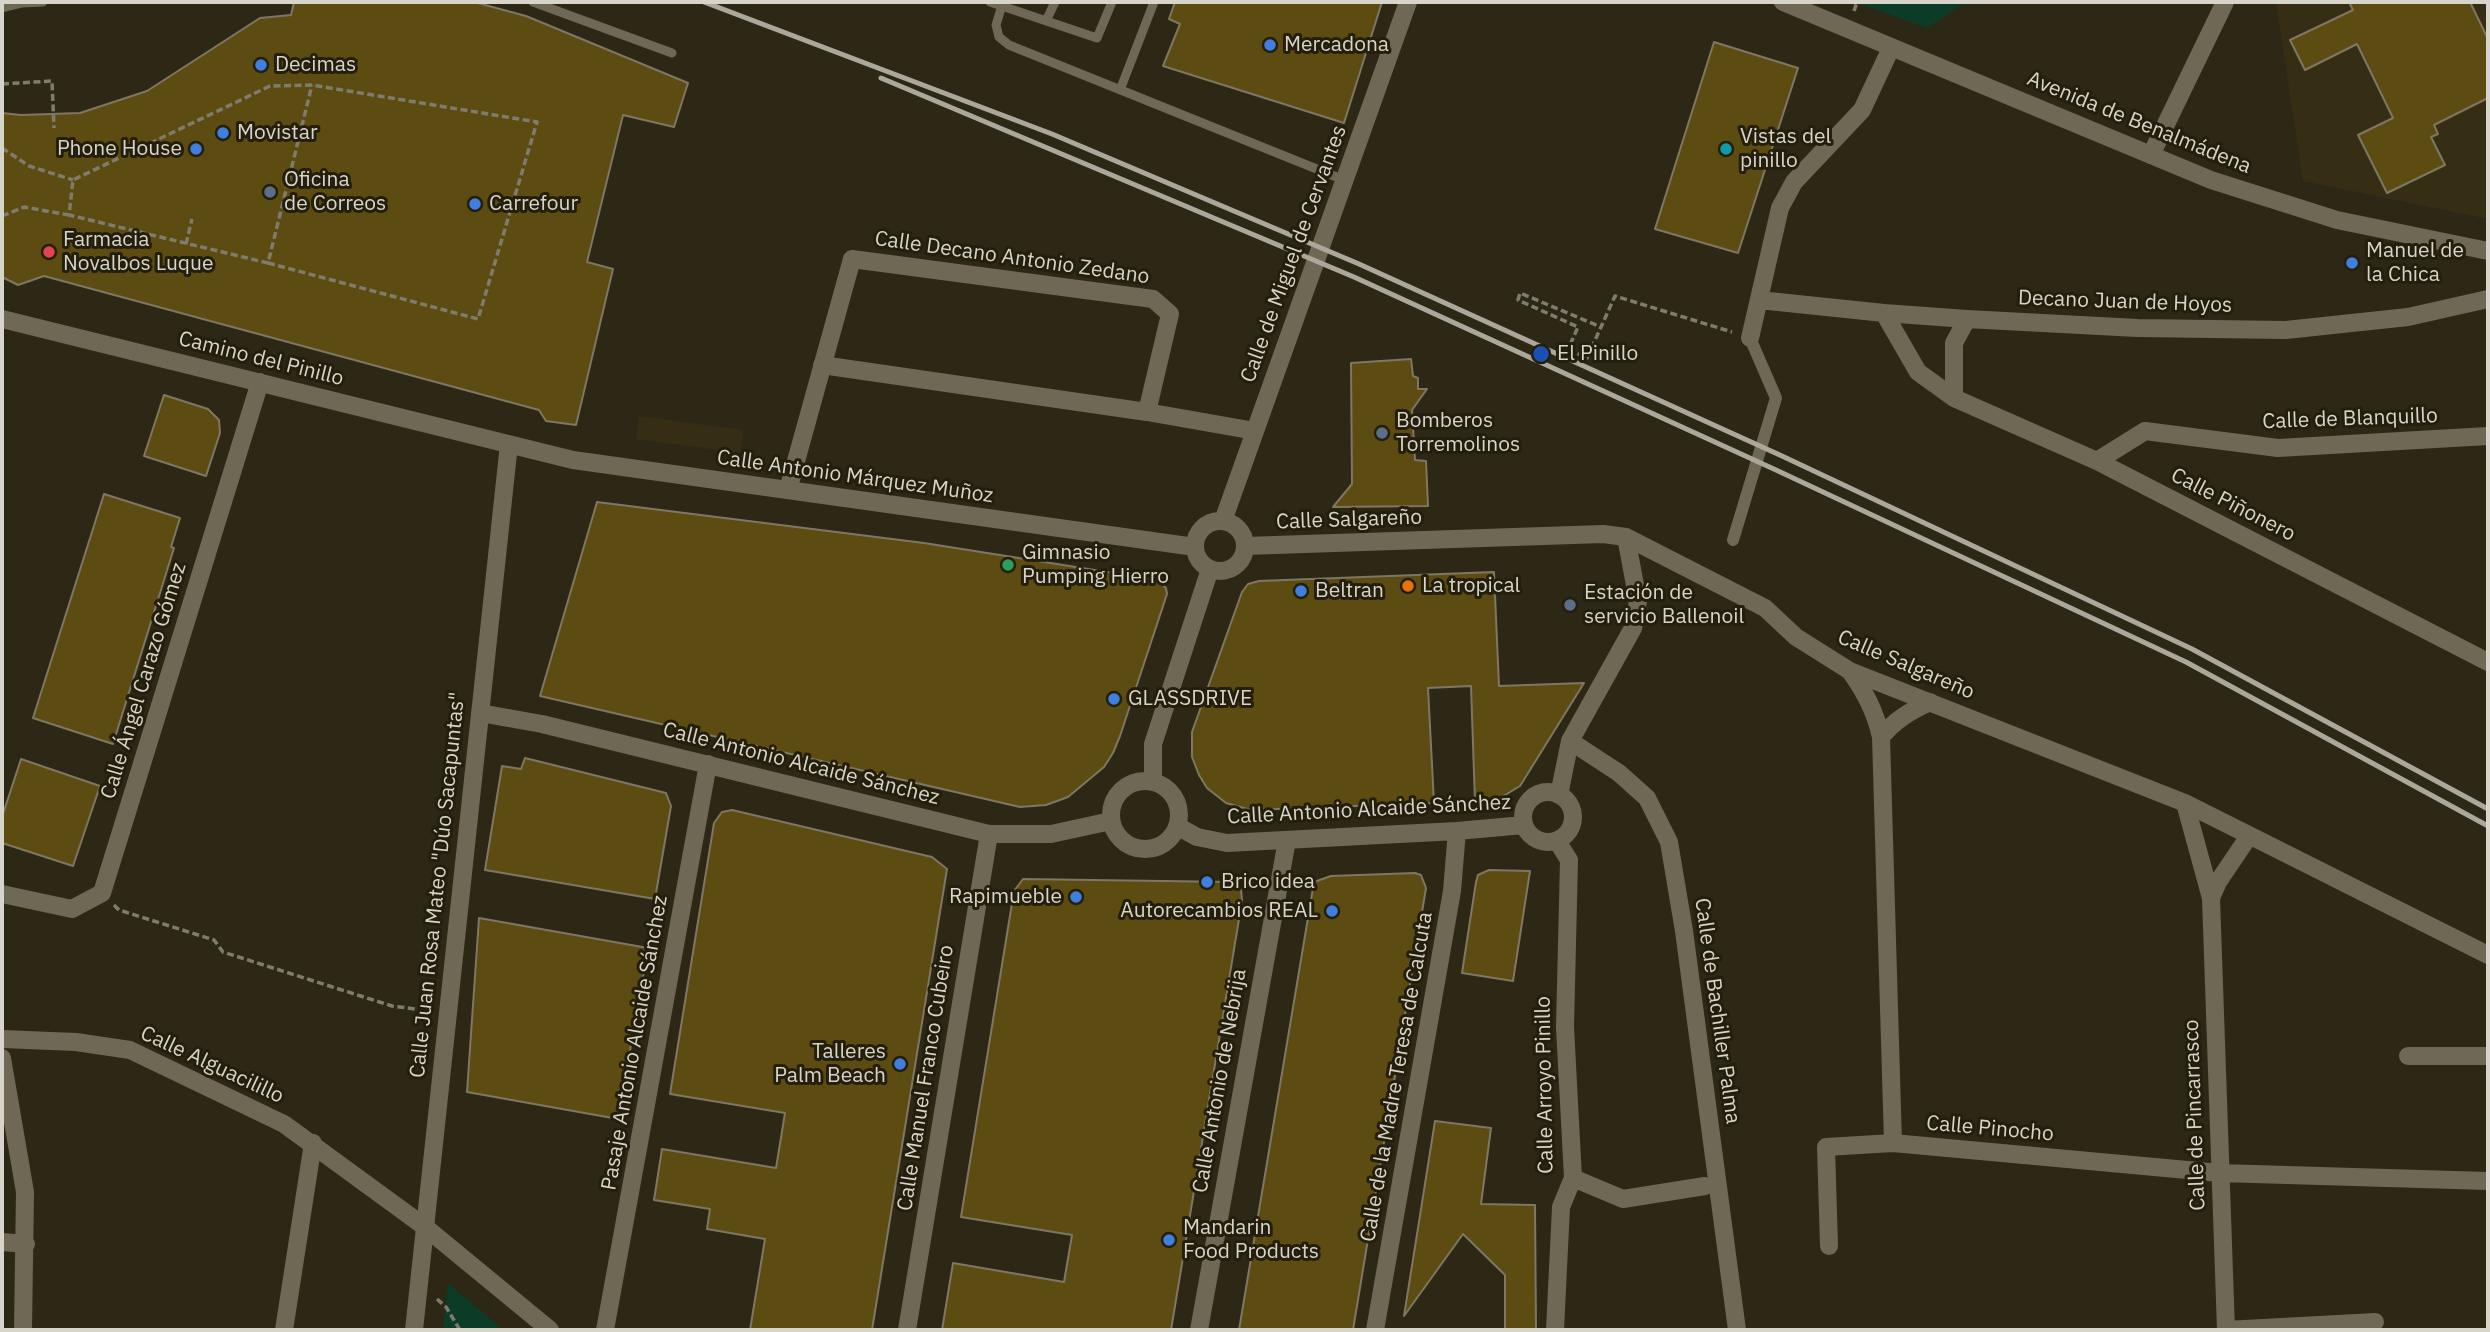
<!DOCTYPE html>
<meta charset="utf-8">
<style>
body{margin:0}
#map{position:relative;width:2490px;height:1332px;overflow:hidden;background:#2d2816;font-family:"IBM Plex Sans",sans-serif}
canvas{display:block}
.frame{position:absolute;inset:0;border:4px solid #d7d4c9;pointer-events:none}
</style>
<div id="map">
<canvas width="2490" height="1332"></canvas>
<div class="frame"></div>
</div>
<script>
const ctx = document.querySelector('canvas').getContext('2d');
ctx.lineJoin = 'round';
function fillPath(path, color) { ctx.fillStyle = color; ctx.fill(path, 'evenodd'); }
function trace(path, color, width, dash) { ctx.strokeStyle = color; ctx.lineWidth = width; ctx.lineCap = dash ? 'butt' : 'round'; ctx.setLineDash(dash || []); ctx.stroke(path); }
function label(font, color, halo, rows, align = 'center') {
  ctx.font = font + ' "IBM Plex Sans",sans-serif'; ctx.lineWidth = 6; ctx.setLineDash([]); ctx.textBaseline = 'middle'; ctx.strokeStyle = halo; ctx.fillStyle = color; for (const [text, x, y, turn = 0] of rows) {
    ctx.save(); ctx.translate(x, y); ctx.rotate((+turn || 0) * Math.PI / 180); ctx.textAlign = isNaN(turn) ? turn : align; if (halo) ctx.strokeText(text, 0, 0); ctx.fillText(text, 0, 0); ctx.restore();
  }
}
fillPath(new Path2D(`
 M2276,2h212v217l-185,-38z
 M639,416l104,14 -3,23 -104,-14z`), '#352e14');
fillPath(new Path2D(`
 M1855,2h111l-39,26z
 M448,1283l55,47h-60z`), '#0c3c27');
const building = new Path2D(`
 M294,2h180l52,14 162,67 -14,44 -51,-12 -36,147 26,7 -37,156 -30,-4 -7,-11 -495,-134 -26,9 -16,-8v-164l19,2 59,-2 67,-22 113,-73 31,-3z
 M1175,2h207l-38,121 -181,-57 17,-42 -11,-5z
 M2349,2h121l18,37v59l-54,27 4,9 -7,3 14,28 -58,28 -29,-58 35,-17 -36,-74 -52,26 -15,-30 63,-30z
 M1714,42l84,26 -60,185 -83,-24z
 M1411,359l2,17 5,2v11h9l-15,21 3,50 11,1 2,45 -95,1 19,-23 -1,-121z
 M164,395l44,14 11,11 1,13 -14,43 -62,-20z
 M104,494l76,24 -9,29 3,1 -61,196 -80,-26z
 M597,502l327,41 234,37 8,8 1,6 -47,142 -7,17 -9,14 -36,30 -22,8 -26,2 -480,-111z
 M1494,572l5,114 85,-3 -64,103 -28,17 -17,-1 -4,-116 -43,2 6,115 -183,7 -25,-7 -19,-15 -8,-13 -7,-18v-25l50,-140 6,-8 11,-3z
 M525,758l141,35 5,13 -16,93 -170,-29 17,-104 19,3z
 M21,759l79,27 -27,80 -71,-23v-26z
 M732,810l200,47 15,12 -75,461h-122l15,-91 -58,-10 3,-20 -56,-9 8,-51 114,19 9,-55 -115,-19 44,-271 8,-11z
 M1489,870l41,1 -17,110 -51,-8 14,-91 2,-7z
 M1415,873l6,2 5,13 -73,442h-114l75,-448 17,-6z
 M1023,879l209,3 9,7 1,12 -71,429h-229l11,-67 111,19 8,-47 -111,-18 53,-326z
 M479,918l169,30 -30,171 -151,-27z
 M1435,1121l56,7 -10,76 54,1 1,125h-31v-55l-42,-41 -59,82z`);
fillPath(building, '#5c4c11');
trace(building, '#7d7763', 2);
trace(new Path2D(`
 M1854,11l3,-9
 M2,84l50,-3 2,47
 M2,148l27,18 44,14
 M2,216l22,-9 45,8
 M186,244l6,-25
 M268,263l210,56 59,-197 -225,-37 -42,1 -197,94 -4,35 199,48 44,-178
 M1568,349l19,9 28,-62 117,36
 M1566,354l12,-27 -60,-27 2,-7 81,34
 M114,905l5,5 95,30 9,12 169,54 39,5
 M437,1299l9,8 14,23`), '#7f7b6d', 3.5, [7, 3.5]);
trace(new Path2D(`
 M533,2l139,51
 M990,2l107,36 15,-36
 M1003,2l-7,23 3,12 10,8 335,135
 M2,8l20,-5 21,-1
 M1046,21l9,-19
 M1120,90l34,-88`), '#6e6854', 9);
trace(new Path2D(`
 M1733,540l43,-142 -26,-60`), '#6e6854', 12);
trace(new Path2D(`
 M2151,155l74,-153
 M1759,300l125,13 83,6 170,9 149,2 122,-13 80,-18
 M1884,313l34,59 36,26 143,63 391,201
 M2,319l571,141 622,87
 M1750,338l30,-130 14,-26 68,-72 29,-62
 M822,365l325,47 108,19
 M1954,398v-55l13,-24
 M2097,461l48,-30 133,17 210,-12
 M788,490l64,-231 301,40 17,15 -23,98
 M1223,521l185,-519
 M1195 546a25 25 0 1 1 50 0a25 25 0 1 1-50 0Z
 M1245,546l358,-12 23,3 139,71 31,29 54,34 335,132 303,152
 M1850,671c15,21 25,40 31,66l12,406
 M480,713l62,11 447,110h62l60,-13
 M1881,737c14,-17 29,-26 49,-35
 M1570,741l49,32 28,25 22,44 15,89 53,399
 M1111 815a34 34 0 1 1 68 0a34 34 0 1 1-68 0Z
 M1153,782v-38l57,-175
 M1523 817a25 25 0 1 1 50 0a25 25 0 1 1-50 0Z
 M1559,795l11,-54 63,-113 5,-27 -12,-64
 M2185,803l26,95 15,432
 M1177,826l20,11 30,6 230,-12 67,-6
 M2,894l70,15 30,-16 158,-511
 M2211,898l7,-16 31,-46
 M2,1039l74,3 54,8 154,74 141,103 125,103
 M2408,1056h80
 M2,1058l23,134 -2,138
 M1573,1178l50,21 82,-13
 M2,1242l24,2
 M1829,1246l-3,-99 67,-4 327,30 268,8
 M284,1330l29,-187
 M414,1330l95,-886
 M605,1330l103,-566
 M907,1330l82,-496
 M1199,1330l88,-490
 M1375,1330l77,-439 5,-60
 M1555,1330l6,-123 12,-29 -8,-151 4,-167 -12,-19
 M2226,1330l149,-8`), '#6e6854', 18);
trace(new Path2D(`
 M1783,2l428,178 126,40 151,31`), '#6e6854', 18);
trace(new Path2D(`
 M704,2l348,132 307,130 423,192 410,193 296,160
 M881,78l473,199 422,193 410,192 302,164`), '#aba89b', 5);
for (const [x, y, r, color] of [
 [1270,45,7,"#3f7fe0"],
 [261,65,7,"#3f7fe0"],
 [223,133,7,"#3f7fe0"],
 [196,149,7,"#3f7fe0"],
 [1726,149,7,"#0f9aa8"],
 [270,192,7,"#5c6f8a"],
 [475,204,7,"#3f7fe0"],
 [49,252,7,"#e0444e"],
 [2352,263,7,"#3f7fe0"],
 [1541,354,9,"#1a4fb4"],
 [1382,433,7,"#5c6f8a"],
 [1008,565,7,"#2e9e5b"],
 [1408,586,7,"#e8710a"],
 [1301,591,7,"#3f7fe0"],
 [1570,605,7,"#5c6f8a"],
 [1114,699,7,"#3f7fe0"],
 [1207,882,7,"#3f7fe0"],
 [1076,897,7,"#3f7fe0"],
 [1332,911,7,"#3f7fe0"],
 [900,1064,7,"#3f7fe0"],
 [1169,1240,7,"#3f7fe0"]
]) { const dot = new Path2D(); dot.arc(x, y, r, 0, 2 * Math.PI); ctx.fillStyle = color; ctx.fill(dot); trace(dot, '#241e0c', 2.5); }
label('21px', '#d7d4c9', '#241e0c', [
 ["Mercadona",1284,45],
 ["Decimas",275,65],
 ["Movistar",237,133],
 ["Vistas del",1740,137],
 ["pinillo",1740,161],
 ["Phone House",182,149,"right"],
 ["Oficina",284,180],
 ["de Correos",284,204],
 ["Carrefour",489,204],
 ["Farmacia",63,240],
 ["Novalbos Luque",63,264],
 ["Manuel de",2366,251],
 ["la Chica",2366,275],
 ["El Pinillo",1557,354],
 ["Bomberos",1396,421],
 ["Torremolinos",1396,445],
 ["Gimnasio",1022,553],
 ["Pumping Hierro",1022,577],
 ["La tropical",1422,586],
 ["Beltran",1315,591],
 ["Estación de",1584,593],
 ["servicio Ballenoil",1584,617],
 ["GLASSDRIVE",1128,699],
 ["Brico idea",1221,882],
 ["Rapimueble",1062,897,"right"],
 ["Autorecambios REAL",1318,911,"right"],
 ["Talleres",886,1052,"right"],
 ["Palm Beach",886,1076,"right"],
 ["Mandarin",1183,1228],
 ["Food Products",1183,1252]
], 'left');
label('21px', '#d7d4c9', '#241e0c', [
 ["Avenida de Benalmádena",2139,123,22],
 ["Calle de Miguel de Cervantes",1294,254,-70],
 ["Calle Decano Antonio Zedano",1012,258,8],
 ["Decano Juan de Hoyos",2125,302,2],
 ["Camino del Pinillo",261,359,14],
 ["Calle de Blanquillo",2350,419,-2],
 ["Calle Antonio Márquez Muñoz",855,477,8],
 ["Calle Piñonero",2233,505,27],
 ["Calle Salgareño",1349,520,-2],
 ["Calle Salgareño",1906,665,23],
 ["Calle Ángel Carazo Gómez",144,681,-73],
 ["Calle Antonio Alcaide Sánchez",801,764,14],
 ["Calle Antonio Alcaide Sánchez",1369,810,-3],
 ["Calle Juan Rosa Mateo \"Dúo Sacapuntas\"",438,885,-84],
 ["Calle de Bachiller Palma",1717,1011,82],
 ["Pasaje Antonio Alcaide Sánchez",635,1043,-80],
 ["Calle Alguacilillo",212,1065,25],
 ["Calle de la Madre Teresa de Calcuta",1397,1077,-80],
 ["Calle Manuel Franco Cubeiro",926,1078,-81],
 ["Calle Antonio de Nebrija",1220,1081,-80],
 ["Calle Arroyo Pinillo",1545,1085,-91],
 ["Calle de Pincarrasco",2195,1115,-92],
 ["Calle Pinocho",1990,1129,5]
]);
</script>
